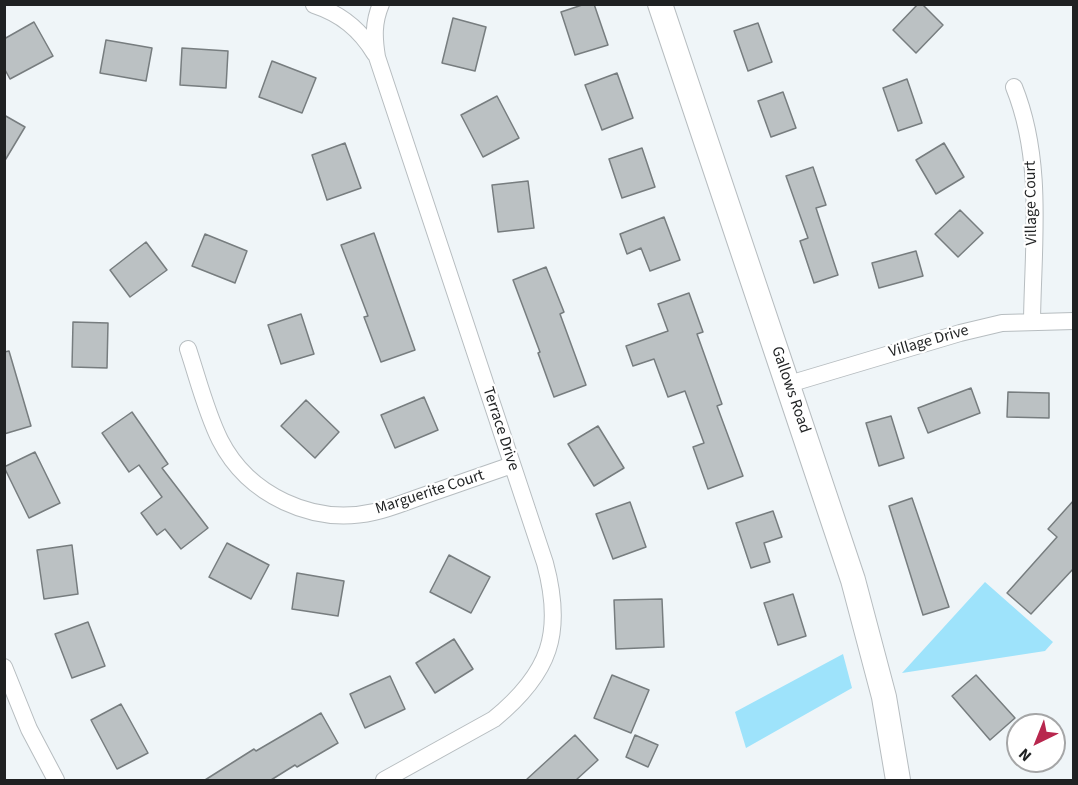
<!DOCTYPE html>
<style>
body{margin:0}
#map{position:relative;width:1078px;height:785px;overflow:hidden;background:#eff5f8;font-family:"Source Sans 3",sans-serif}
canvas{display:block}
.frame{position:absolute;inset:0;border:6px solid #1f2122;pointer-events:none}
.north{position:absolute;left:1006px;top:713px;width:60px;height:60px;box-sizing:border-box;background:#fff;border:2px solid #a5a6a7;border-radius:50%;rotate:223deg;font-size:16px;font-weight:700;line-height:24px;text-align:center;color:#1f2122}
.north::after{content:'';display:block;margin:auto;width:21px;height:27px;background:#b8274e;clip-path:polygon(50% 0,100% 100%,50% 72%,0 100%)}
</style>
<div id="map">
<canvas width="1078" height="785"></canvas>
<div class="frame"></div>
<div class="north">N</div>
</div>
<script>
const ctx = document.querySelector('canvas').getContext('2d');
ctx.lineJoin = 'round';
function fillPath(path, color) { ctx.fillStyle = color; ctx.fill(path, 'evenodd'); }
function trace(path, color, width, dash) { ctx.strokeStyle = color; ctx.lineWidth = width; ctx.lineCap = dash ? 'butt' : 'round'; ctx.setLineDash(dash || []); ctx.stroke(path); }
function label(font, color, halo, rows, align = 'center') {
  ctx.font = font + ' "Source Sans 3",sans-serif'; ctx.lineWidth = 4.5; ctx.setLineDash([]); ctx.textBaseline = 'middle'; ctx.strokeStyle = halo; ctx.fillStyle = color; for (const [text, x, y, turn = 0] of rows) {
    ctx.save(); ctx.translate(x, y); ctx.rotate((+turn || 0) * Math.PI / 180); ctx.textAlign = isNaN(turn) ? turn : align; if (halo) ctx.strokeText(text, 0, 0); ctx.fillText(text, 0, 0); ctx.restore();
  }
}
fillPath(new Path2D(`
 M985,582l68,60 -8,9 -143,22z
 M843,654l9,34 -106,60 -11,-36z`), '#9ee3fb');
const building = new Path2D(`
 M585,4h9l14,41 -33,10 -14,-43z
 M918,4h4l21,21 -27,28 -23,-23z
 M453,18l33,9 -11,44 -33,-8z
 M34,22l19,34 -43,23 -6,-11v-29z
 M758,23l14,39 -24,9 -14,-40z
 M106,40l46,8 -6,33 -46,-8z
 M182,48l46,3 -2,37 -46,-3z
 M272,61l44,17 -14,35 -43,-16z
 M617,73l16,45 -31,12 -17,-45z
 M907,79l15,44 -24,8 -15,-43z
 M783,92l13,36 -25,9 -13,-36z
 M497,96l22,42 -36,19 -22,-42z
 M4,115l21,12 -21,35z
 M345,143l16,45 -34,12 -15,-45z
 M944,143l20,34 -28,17 -20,-34z
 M642,148l13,39 -33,11 -13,-39z
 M813,167l13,38 -10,3 22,67 -24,8 -14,-42 8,-3 -22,-62z
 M528,181l6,47 -36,4 -6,-47z
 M960,210l23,23 -25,24 -23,-23z
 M664,217l16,43 -30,11 -9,-23 -14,6 -7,-20z
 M374,233l41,117 -34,12 -17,-45 4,-1 -27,-71z
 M205,234l42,17 -12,32 -43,-17z
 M146,242l21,28 -37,27 -20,-27z
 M916,251l7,25 -44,12 -7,-25z
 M546,267l18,45 -4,2 26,71 -32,12 -16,-44 2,-1 -27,-72z
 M689,293l14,39 -6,2 25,70 -5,2 26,70 -35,13 -15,-42 11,-4 -19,-52 -17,6 -14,-38 -21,7 -7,-20 42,-15 -10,-27z
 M301,314l13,40 -33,10 -13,-39z
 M73,322l35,1 -1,45 -35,-1z
 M9,351l22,75 -27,8v-82z
 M971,388l9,25 -52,20 -10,-25z
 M1008,392l41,1v25l-42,-1z
 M424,397l14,33 -43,18 -14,-33z
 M306,400l33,32 -24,26 -34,-32z
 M132,412l36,52 -6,4 46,60 -27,21 -16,-20 -8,6 -16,-22 21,-16 -23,-32 -10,7 -27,-39z
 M891,416l13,42 -25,8 -13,-43z
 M598,426l26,42 -30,18 -26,-42z
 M35,452l25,51 -31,15 -25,-51z
 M912,498l37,109 -26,8 -34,-109z
 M1074,500v68l-43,46 -24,-21 50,-56 -9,-8z
 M630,502l16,45 -33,12 -17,-45z
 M773,511l9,26 -18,6 6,19 -19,6 -15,-45z
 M227,543l42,22 -18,34 -42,-22z
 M72,545l6,49 -34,5 -7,-49z
 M449,555l41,22 -19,36 -41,-21z
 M297,573l47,8 -6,35 -46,-7z
 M793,594l13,42 -28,9 -14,-42z
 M662,599l2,48 -48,2 -2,-49z
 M88,622l17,44 -33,12 -17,-44z
 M454,639l19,30 -38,24 -19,-30z
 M612,675l37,15 -18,43 -37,-15z
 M976,675l39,43 -25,22 -38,-44z
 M390,676l15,33 -40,19 -15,-34z
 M121,704l27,49 -31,16 -26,-49z
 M321,713l17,30 -41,24 -2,-2 -24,15h-66l49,-31 2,2z
 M575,735l23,25 -22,20h-50z
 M635,735l23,10 -10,22 -22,-10z`);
fillPath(building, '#bbc1c3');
trace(building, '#777d7f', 1.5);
const minor = new Path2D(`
 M381,4c-8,19 -7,34 -4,53l168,506c19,70 5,110 -51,156l-110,61
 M314,5c27,9 46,24 61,49
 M1014,87c30,74 19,156 18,234
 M188,349c10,30 18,63 32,91 28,55 93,86 154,72 14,-3 29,-9 43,-14 32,-11 63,-22 95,-33
 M789,384l171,-51 42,-10 72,-2
 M4,667l25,62 27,51`);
const secondary = new Path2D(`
 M660,4l193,576 31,117 14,83`);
trace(minor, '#b7bdc0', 18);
trace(secondary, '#b7bdc0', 26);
trace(minor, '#fff', 16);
trace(secondary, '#fff', 24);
label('16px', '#1f2122', '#fff', [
 ["Village Court",1032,203,-91],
 ["Village Drive",929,342,-16],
 ["Gallows Road",790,390,71],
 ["Terrace Drive",500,429,72],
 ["Marguerite Court",430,493,-18]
]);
</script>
